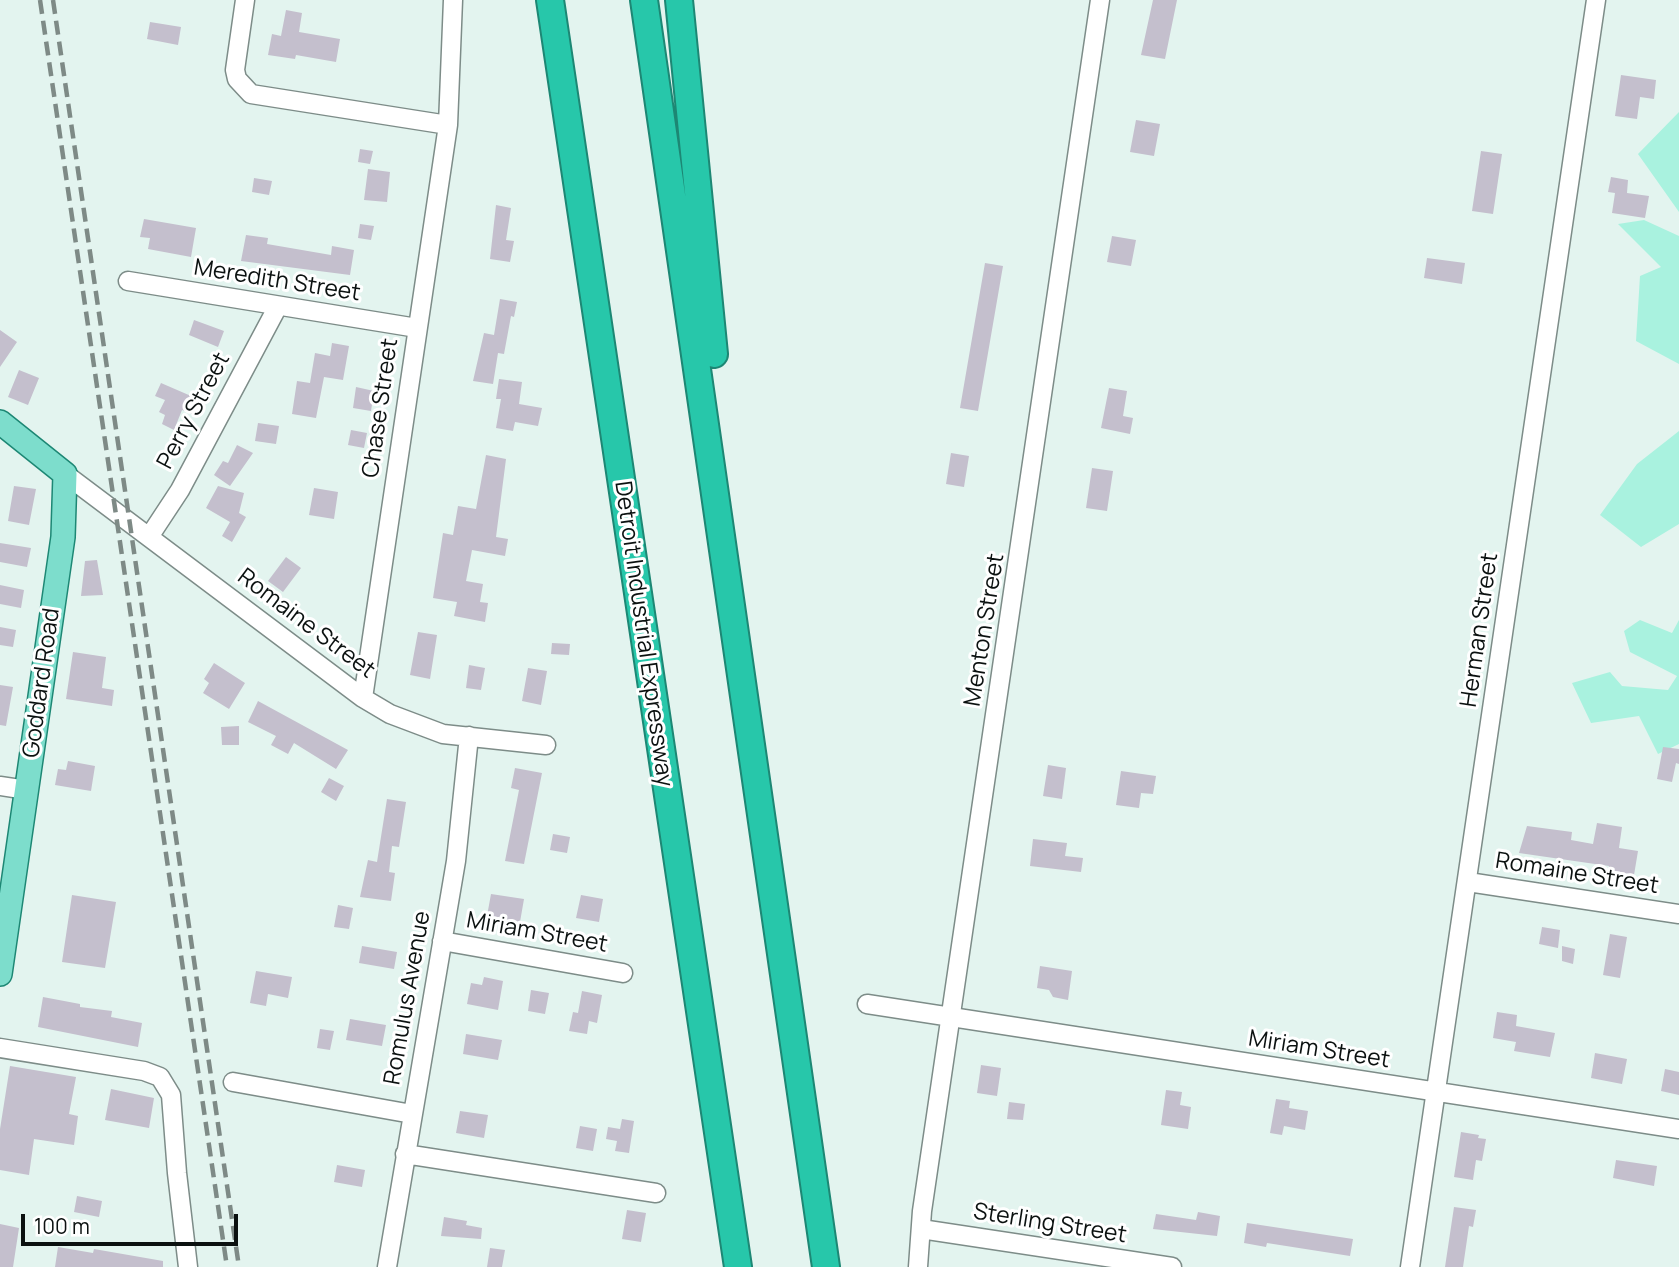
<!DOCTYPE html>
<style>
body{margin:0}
#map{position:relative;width:1679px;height:1267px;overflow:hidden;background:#e3f4ef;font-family:Manrope,sans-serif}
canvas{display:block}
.scale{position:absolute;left:21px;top:1214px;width:217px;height:32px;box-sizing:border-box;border:4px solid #0b1110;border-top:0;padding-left:9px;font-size:21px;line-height:24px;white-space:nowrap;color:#0b1110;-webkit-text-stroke:5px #fff;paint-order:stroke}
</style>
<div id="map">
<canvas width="1679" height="1267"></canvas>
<div class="scale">100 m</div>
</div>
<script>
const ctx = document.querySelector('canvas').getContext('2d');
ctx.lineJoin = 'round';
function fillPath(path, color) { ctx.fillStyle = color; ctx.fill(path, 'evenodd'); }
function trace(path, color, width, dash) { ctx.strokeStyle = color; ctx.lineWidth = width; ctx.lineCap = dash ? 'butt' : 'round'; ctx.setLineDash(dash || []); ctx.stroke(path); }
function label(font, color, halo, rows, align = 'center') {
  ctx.font = font + ' Manrope,sans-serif'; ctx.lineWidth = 6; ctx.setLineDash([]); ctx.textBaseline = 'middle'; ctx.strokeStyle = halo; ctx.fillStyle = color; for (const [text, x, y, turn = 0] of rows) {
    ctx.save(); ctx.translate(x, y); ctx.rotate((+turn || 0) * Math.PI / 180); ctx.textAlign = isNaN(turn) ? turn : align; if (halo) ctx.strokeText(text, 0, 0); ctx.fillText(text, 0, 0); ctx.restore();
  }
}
fillPath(new Path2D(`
 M1679,112v100l-41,-58z
 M1644,220l35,16v128l-43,-23 4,-65 21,-9 -43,-43z
 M1679,431v93l-38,23 -41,-32 37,-51z
 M1640,620l32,13 7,-13v124l-21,10 -19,-38 -48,7 -19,-40 38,-11 12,14 46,4 9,-14 -47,-24 -6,-21z`), '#a9f2df');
fillPath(new Path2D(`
 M1153,0h24l-12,59 -24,-4z
 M286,10l16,3 -3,19 41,7 -4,23 -40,-7 -1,4 -27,-4 4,-21 9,2z
 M150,22l31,5 -3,18 -31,-6z
 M1621,75l35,5 -2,19 -14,-2 -3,22 -22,-3z
 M1136,120l24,4 -6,32 -24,-4z
 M360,149l13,2 -3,13 -12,-2z
 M1481,151l21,3 -9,60 -21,-3z
 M368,169l22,3 -3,30 -23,-2z
 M1611,177l17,3 -1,13 22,3 -4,22 -33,-5 3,-20 -7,-1z
 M254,178l18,3 -3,14 -17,-3z
 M496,205l15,3 -5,32 8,1 -4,21 -20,-3z
 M144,219l52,9 -5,29 -43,-8 2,-11 -10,-1z
 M360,224l14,2 -3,14 -13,-2z
 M246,235l22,3 -1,6 64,11 1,-9 22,4 -4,25 -109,-14z
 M1112,236l24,4 -5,26 -24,-4z
 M1427,258l38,5 -3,21 -38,-6z
 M985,263l18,3 -25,145 -18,-3z
 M500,299l17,3 -3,15 -3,-1 -7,38 -6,-1 -5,31 -20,-3 11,-48 10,2z
 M194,320l30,11 -6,16 -29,-12z
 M0,330l17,12 -17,25z
 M332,343l17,3 -6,34 -19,-3 -8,41 -24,-4 5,-33 13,2 5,-30 15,3z
 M19,370l20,8 -11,27 -20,-8z
 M499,379l23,3 -3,22 23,4 -4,18 -23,-4 -2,9 -17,-3 5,-29h-5z
 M161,383l37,16 -6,15 -10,-4 -8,20 -12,-6 3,-9 -6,-3 6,-12 -10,-4z
 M356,387l18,4 -3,20 -18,-3z
 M1109,388l18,3 -4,25 10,2 -3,16 -29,-6z
 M258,423l21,3 -3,18 -21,-3z
 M351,430l16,3 -3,15 -16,-3z
 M237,445l16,8 -23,33 -16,-11 9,-14 5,2z
 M951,453l18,3 -5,31 -18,-3z
 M486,455l20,4 -10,78 12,2 -3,17 -33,-6 -6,31 17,3 -3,18 8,1 -3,19 -31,-6 3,-14 -24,-4 10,-65 10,2 5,-29 18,3z
 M1092,468l21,3 -6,40 -21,-3z
 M14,486l22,3 -7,36 -21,-4z
 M218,486l26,7 -5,20 7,4 -14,25 -10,-6 8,-14 -24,-14z
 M314,488l24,4 -4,27 -25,-4z
 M0,543l31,5 -4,19 -27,-5z
 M286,557l15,11 -18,24 -15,-11z
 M97,560l6,35 -22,1 4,-35z
 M0,585l24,5 -3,18 -21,-4z
 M0,627l16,3 -3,17 -13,-2z
 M418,632l19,3 -7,44 -20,-4z
 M552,643l18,1 -1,11 -18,-1z
 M73,652l33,5 -4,31 12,2 -2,16 -46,-7z
 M214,663l31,20 -16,26 -26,-16 6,-10 -5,-4z
 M469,665l16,3 -4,22 -15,-2z
 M528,668l19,3 -6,34 -19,-4z
 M0,685l13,2 -7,39 -6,-1z
 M258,701l90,49 -12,19 -42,-26 -6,11 -17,-9 5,-9 -28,-14z
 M239,726v19h-17l-1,-18z
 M1663,747l16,2v15l-3,-1 -4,19 -15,-3z
 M68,761l27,5 -4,25 -36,-6 3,-16 8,1z
 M1048,765l18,3 -4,31 -19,-3z
 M515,768l27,5 -18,91 -19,-3 14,-71 -8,-2z
 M1121,771l35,5 -3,18 -12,-1 -2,15 -23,-3z
 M329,778l15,8 -8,15 -15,-9z
 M387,799l19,3 -7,45 -7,-1 -3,26 6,1 -4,28 -31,-4 8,-37 9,2z
 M1597,823l25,4 -3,21 19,3 -4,24 -26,-5 1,-4 -90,-13 8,-27 45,6 -1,8 22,4z
 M553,834l17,3 -3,16 -17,-3z
 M1033,839l34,4 -2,13 18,2 -2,14 -51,-6z
 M491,894l33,5 -4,23 -33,-6z
 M72,895l44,7 -11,66 -43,-6z
 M581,895l22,4 -4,23 -23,-4z
 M338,905l15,3 -4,21 -15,-2z
 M1542,927l18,3 -2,18 -19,-4z
 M1610,934l17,3 -7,41 -17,-3z
 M362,946l35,6 -3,17 -35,-6z
 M1562,946l13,3 -2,15 -11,-3z
 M1040,966l32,5 -4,29 -15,-3 -4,-7 -12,-2z
 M256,971l36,6 -4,21 -20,-4 -2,12 -16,-3z
 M484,977l19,4 -5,29 -31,-6 4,-21 11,2z
 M531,990l18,3 -4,21 -17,-3z
 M582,991l20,4 -5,28 -8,-2 -2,13 -18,-3 4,-19 5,1z
 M43,997l37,7v3l32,4 -1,6 31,6 -4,24 -100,-20z
 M1497,1012l20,3 -1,11 39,7 -5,24 -36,-6 2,-9 -23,-4z
 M350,1019l36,6 -4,21 -36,-6z
 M320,1029l14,2 -4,19 -13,-2z
 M466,1034l36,6 -4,20 -35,-6z
 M1595,1053l32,6 -5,25 -31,-6z
 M981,1065l20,3 -4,28 -20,-3z
 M10,1066l66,11 -7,37 9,2 -4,29 -40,-6 -5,36 -29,-5v-41z
 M1665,1069l14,3v23l-18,-4z
 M111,1089l43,9 -5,30 -44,-8z
 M1166,1090l16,2 -2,13 11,2 -3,22 -27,-4z
 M1276,1099l14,2 -1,7 19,3 -3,19 -21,-4 -2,9 -12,-2z
 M1009,1102l16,2 -2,16 -16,-1z
 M460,1111l28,4 -4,23 -28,-5z
 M622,1119l12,2 -5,32 -14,-2 2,-10 -11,-2 2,-12 12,2z
 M580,1126l17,3 -4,22 -17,-3z
 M1461,1132l18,3 -1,3 8,1 -4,22 -6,-1 -3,20 -19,-3z
 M1616,1160l41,6 -3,20 -41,-8z
 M337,1165l28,5 -3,17 -28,-5z
 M77,1196l25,5 -3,16 -25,-5z
 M1454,1207l22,3 -3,17 -4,-1 -6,41h-18z
 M627,1210l19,3 -5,29 -19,-3z
 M1198,1212l22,4 -3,20 -64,-7 3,-15 40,6z
 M444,1217l23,4 -1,4 16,3 -1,11 -40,-3z
 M1247,1223l106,16 -3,17 -83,-13 -1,4 -22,-4z
 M0,1224l19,4 -6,39h-13z
 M58,1247l35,6 1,-4 69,12v6h-108z
 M490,1248l15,2 -3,17h-15z`), '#c4bfcd');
const minor = new Path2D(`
 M245,0l-10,70 2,9 14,15 197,31
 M128,281l289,47
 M65,474l298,224 27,16 53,20 103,11
 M149,537l31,-47 98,-184
 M363,698l85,-573 5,-125
 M0,786l27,4
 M1468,882l211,32
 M442,941l181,32
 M867,1004l812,125
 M0,1048l144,23 16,6 11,18 6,78 11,94
 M233,1082l179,32
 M405,1154l251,39
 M921,1229l251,38
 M387,1267l69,-406 13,-125
 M918,1267l4,-56 178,-1211
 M1410,1267l186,-1267`);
const major = new Path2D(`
 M0,422l65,52 -2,63 -63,437`);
const highway = new Path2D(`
 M550,0l188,1267
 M644,0l182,1267
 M679,0l35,354`);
trace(minor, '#7d8c88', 21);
trace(major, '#1d8774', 26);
trace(highway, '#1d8774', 30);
trace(minor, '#fff', 18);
trace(major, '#7dddcc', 23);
trace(highway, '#27c7aa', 26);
trace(new Path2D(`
 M40,0l187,1267
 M53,0l186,1267`), '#7e8a86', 4.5, [14, 7]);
label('23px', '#0b1110', '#fff', [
 ["Meredith Street",277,281,9],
 ["Chase Street",381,408,-82],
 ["Perry Street",194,411,-62],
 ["Romaine Street",306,624,37],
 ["Menton Street",985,630,-81],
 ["Herman Street",1480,630,-82],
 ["Detroit Industrial Expressway",643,634,82],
 ["Goddard Road",42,683,-82],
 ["Romaine Street",1577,874,9],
 ["Miriam Street",537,933,10],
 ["Romulus Avenue",408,998,-80],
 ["Miriam Street",1319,1050,9],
 ["Sterling Street",1050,1224,9]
]);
</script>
